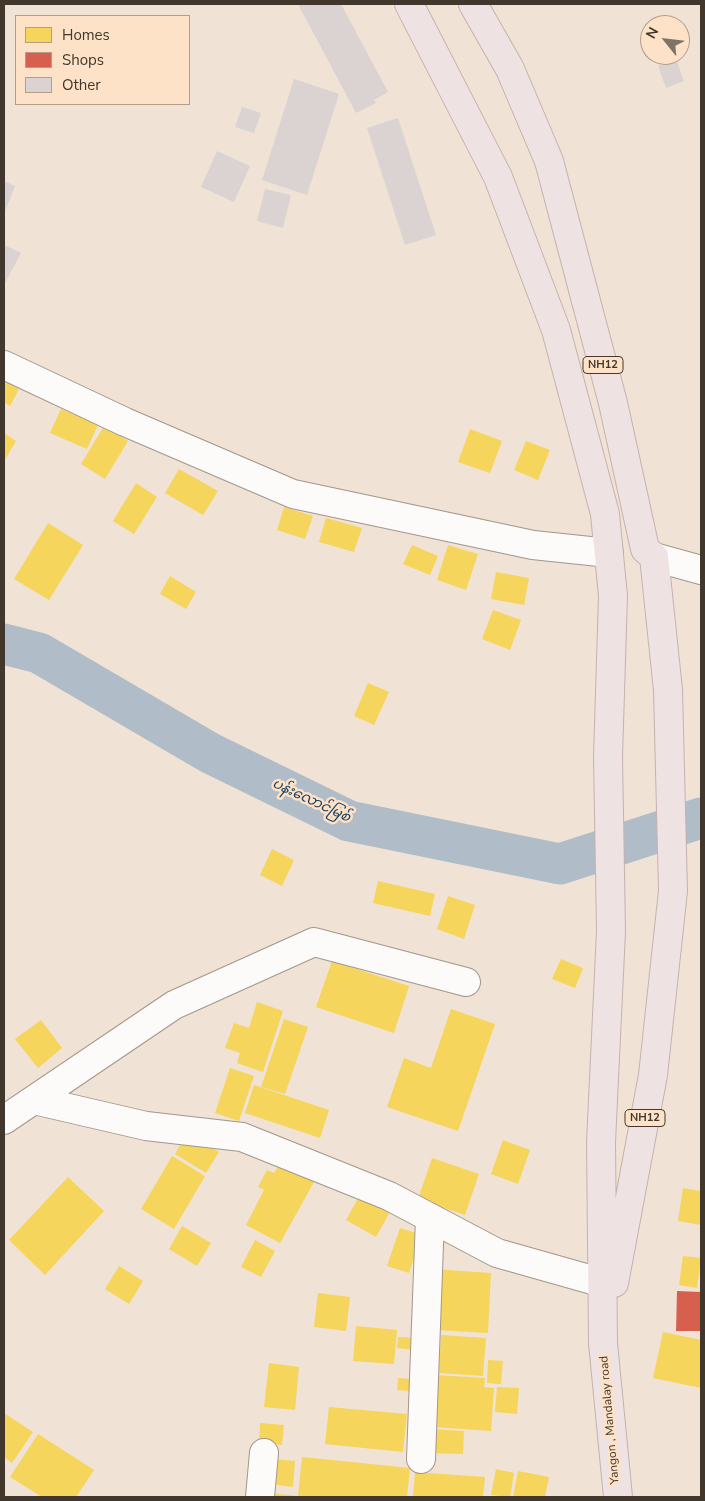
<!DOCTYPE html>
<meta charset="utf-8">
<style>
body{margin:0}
#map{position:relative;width:705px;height:1501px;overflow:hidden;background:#f0e2d4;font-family:"Nunito Sans",sans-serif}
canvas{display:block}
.frame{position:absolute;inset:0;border:5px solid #41372c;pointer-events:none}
.legend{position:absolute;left:15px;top:15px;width:175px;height:90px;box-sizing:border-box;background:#fde2c7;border:1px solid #b29e89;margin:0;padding:6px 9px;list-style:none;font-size:15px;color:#41372c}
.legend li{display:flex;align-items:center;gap:10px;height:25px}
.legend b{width:25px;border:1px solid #b29e89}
.north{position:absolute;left:640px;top:15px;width:50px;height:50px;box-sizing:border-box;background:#fde2c7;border:1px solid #b29e89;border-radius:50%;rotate:299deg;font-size:14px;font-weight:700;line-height:20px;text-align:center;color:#41372c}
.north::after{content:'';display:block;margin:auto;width:18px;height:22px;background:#7e7367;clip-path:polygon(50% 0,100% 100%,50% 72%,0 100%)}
</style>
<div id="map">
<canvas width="705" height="1501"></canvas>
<div class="frame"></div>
<ul class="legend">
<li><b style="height:14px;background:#f6d55c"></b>Homes</li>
<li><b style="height:14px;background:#d6604d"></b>Shops</li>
<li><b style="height:14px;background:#dbd3d2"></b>Other</li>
</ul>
<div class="north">N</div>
</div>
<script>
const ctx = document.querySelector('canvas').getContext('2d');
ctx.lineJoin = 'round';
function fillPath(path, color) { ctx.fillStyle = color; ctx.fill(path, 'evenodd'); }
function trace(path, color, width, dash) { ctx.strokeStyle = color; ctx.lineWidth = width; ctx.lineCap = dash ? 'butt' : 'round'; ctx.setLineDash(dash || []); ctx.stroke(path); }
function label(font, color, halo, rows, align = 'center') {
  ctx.font = font + ' "Nunito Sans","Noto Sans Myanmar",sans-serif'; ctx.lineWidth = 5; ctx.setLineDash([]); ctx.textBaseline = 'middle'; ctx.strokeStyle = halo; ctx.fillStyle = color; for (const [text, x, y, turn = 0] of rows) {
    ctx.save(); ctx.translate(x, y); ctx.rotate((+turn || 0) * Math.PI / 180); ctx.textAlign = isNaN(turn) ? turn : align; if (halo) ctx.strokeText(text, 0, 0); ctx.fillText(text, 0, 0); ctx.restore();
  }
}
fillPath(new Path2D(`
 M4,381l15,8 -9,17 -6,-4z
 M61,409l37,16 -11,24 -37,-16z
 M104,426l24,15 -23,38 -24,-15z
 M470,429l32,12 -12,32 -32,-11z
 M4,433l12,8 -12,20z
 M526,441l24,9 -12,30 -24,-10z
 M179,469l39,22 -15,24 -38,-22z
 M136,483l21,14 -23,37 -21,-13z
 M284,507l29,9 -8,23 -28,-9z
 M326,518l36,10 -8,24 -35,-10z
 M48,523l35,22 -34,55 -35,-21z
 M412,545l26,11 -8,19 -27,-11z
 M448,545l30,9 -12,36 -29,-10z
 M496,572l33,6 -5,27 -33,-6z
 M170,576l26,16 -10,17 -26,-15z
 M493,610l28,10 -11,30 -28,-11z
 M368,683l21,9 -15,33 -20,-9z
 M272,849l22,11 -12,26 -22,-11z
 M378,881l57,13 -5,22 -57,-13z
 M448,896l27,9 -11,34 -27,-10z
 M561,959l22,9 -8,20 -23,-9z
 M332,961l77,25 -15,47 -78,-26z
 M257,1002l26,9 -20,61 -26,-9 3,-10 -15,-5 9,-25 15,5z
 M451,1009l44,15 -37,107 -71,-24 17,-49 27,10z
 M284,1019l24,8 -23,67 -24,-7z
 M41,1020l21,28 -24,20 -23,-29z
 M230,1068l24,8 -15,45 -24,-8z
 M254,1085l75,25 -9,28 -75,-25z
 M187,1133l32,19 -13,21 -31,-19z
 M503,1140l27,10 -12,34 -27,-10z
 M172,1156l33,20 -31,53 -33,-20z
 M432,1158l47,16 -14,41 -47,-16z
 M280,1163l34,19 -34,61 -34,-18 18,-35 -6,-3 9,-17 7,3z
 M68,1177l36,34 -59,64 -36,-35z
 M683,1188l18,3v34l-23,-4z
 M361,1193l30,17 -15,27 -30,-17z
 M182,1226l29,17 -14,23 -28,-17z
 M400,1228l22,7 -13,38 -22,-7z
 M255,1240l20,11 -14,26 -20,-10z
 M683,1256l18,2 -4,30 -18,-3z
 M119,1266l24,15 -14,23 -24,-15z
 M433,1269l58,4 -3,60 -52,-3z
 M318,1293l32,4 -4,34 -32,-4z
 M356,1326l41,4 -3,34 -41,-3z
 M663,1332l38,8v48l-48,-10z
 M441,1335l45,3 -3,38 -44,-3z
 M398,1337l18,1 -1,12 -18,-2z
 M488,1360l15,1 -2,23 -14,-1z
 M269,1363l30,4 -4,43 -31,-3z
 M435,1375l50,3 -1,9 10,1 -3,43 -59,-4z
 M398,1378l12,1 -1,12 -12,-1z
 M497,1387l22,1 -2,26 -22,-2z
 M329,1407l78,7 -4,38 -78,-8z
 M4,1413l29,19 -21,31 -8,-6z
 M260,1423l24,2 -2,20 -23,-2z
 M429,1429l35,2 -1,23 -35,-1z
 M38,1434l56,36 -18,27h-34l-32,-20z
 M302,1457l108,11 -3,29h-139v-4l30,3z
 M272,1459l23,2 -2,26 -23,-3z
 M496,1469l18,4 -4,24 -19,-2z
 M518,1471l31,6 -4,20h-32z
 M415,1472l70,5 -2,20h-70z`), '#f6d55c');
fillPath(new Path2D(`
 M677,1291l24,1v39h-25z`), '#d6604d');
trace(new Path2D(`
 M4,644l35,9 171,100 139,68 211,43 141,-46`), '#b0bcc7', 41);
fillPath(new Path2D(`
 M298,4h43l47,88 -14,8 2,3 -20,10z
 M676,59l8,22 -18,7 -8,-22z
 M294,79l45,15 -32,101 -45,-15z
 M242,107l19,6 -7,20 -19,-6z
 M398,118l38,117 -31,10 -38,-117z
 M217,151l33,15 -16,36 -33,-15z
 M4,181l11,5 -11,28z
 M265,189l26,6 -8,33 -26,-7z
 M4,245l17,8 -16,30 -1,-1z`), '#dbd3d2');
const minor = new Path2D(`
 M4,365l121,57 168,72 240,51 76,8
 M654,557l47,13
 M34,1100l112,26 96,11 147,59 108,57 106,30
 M4,1120l170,-115 140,-63 152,40
 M421,1459l9,-241
 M260,1497l4,-44`);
const highway = new Path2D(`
 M409,4l89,173 58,153 49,184 8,82 -5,160 3,175 -10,211 2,201 15,154
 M473,4l37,65 39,92 64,242 32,146 9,8 14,133 5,201 -20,184 -39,208`);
trace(minor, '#a1978c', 30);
trace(highway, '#c5b2ae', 30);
trace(minor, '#fdfbf9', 28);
trace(highway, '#efe2e2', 28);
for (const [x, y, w] of [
 [603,365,40],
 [645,1118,40]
]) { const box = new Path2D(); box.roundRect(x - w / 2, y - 8.5, w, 17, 4); ctx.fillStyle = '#fde2c7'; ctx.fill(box); trace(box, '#41372c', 1); }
label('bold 11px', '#41372c', null, [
 ["NH12",603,365],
 ["NH12",645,1118]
]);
label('12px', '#41372c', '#fde2c7', [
 ["Yangon , Mandalay road",610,1420,-95]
]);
label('italic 14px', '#1a4061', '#fde2c7', [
 ["ပန်းလောင်မြစ်",311,801,25]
]);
</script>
